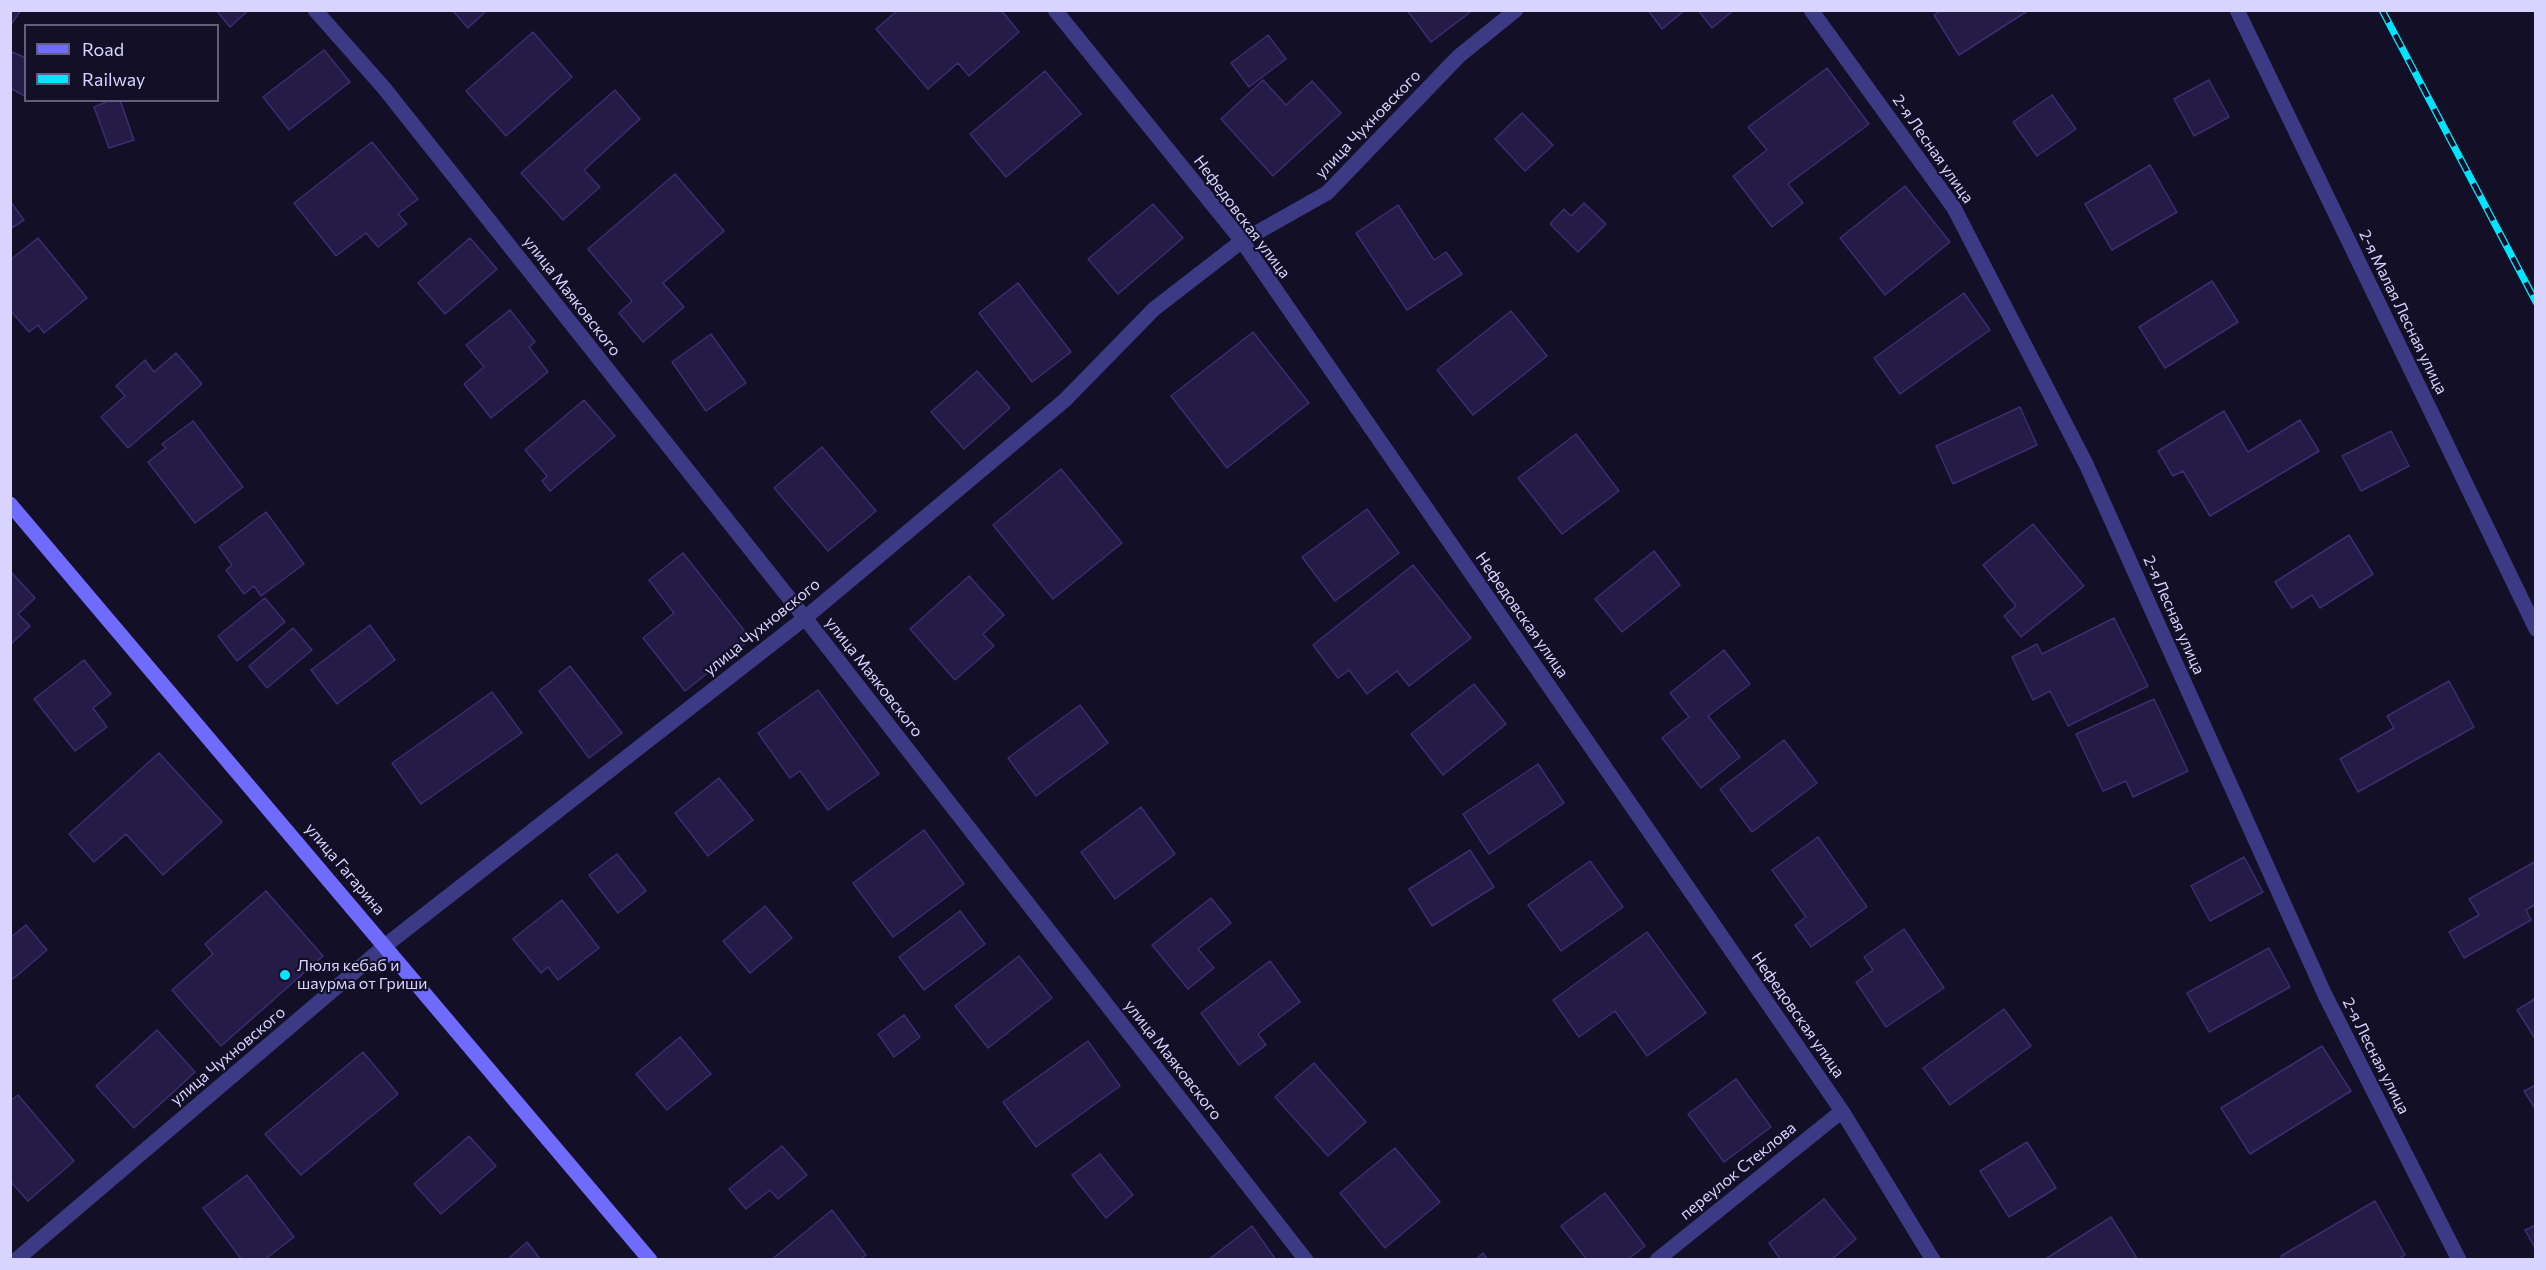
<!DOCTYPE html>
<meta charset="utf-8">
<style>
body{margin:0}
#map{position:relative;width:2546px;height:1270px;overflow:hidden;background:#130f26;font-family:Commissioner,sans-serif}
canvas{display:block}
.frame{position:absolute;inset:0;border:12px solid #d9d4ff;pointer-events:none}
.legend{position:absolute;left:24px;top:24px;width:195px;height:78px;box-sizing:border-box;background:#130f26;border:2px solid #625e7d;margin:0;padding:8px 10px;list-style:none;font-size:18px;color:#d9d4ff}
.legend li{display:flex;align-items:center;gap:12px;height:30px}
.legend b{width:30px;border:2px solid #625e7d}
</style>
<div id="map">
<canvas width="2546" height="1270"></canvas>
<div class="frame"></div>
<ul class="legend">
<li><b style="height:8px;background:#6f6bff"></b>Road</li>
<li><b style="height:8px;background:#00e5ff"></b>Railway</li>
</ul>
</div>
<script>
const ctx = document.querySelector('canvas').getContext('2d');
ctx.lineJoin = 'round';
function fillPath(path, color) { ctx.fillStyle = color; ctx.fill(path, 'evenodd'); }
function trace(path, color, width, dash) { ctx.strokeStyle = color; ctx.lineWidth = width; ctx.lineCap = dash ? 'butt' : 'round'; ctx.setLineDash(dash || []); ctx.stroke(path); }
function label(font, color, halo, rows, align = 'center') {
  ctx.font = font + ' Commissioner,sans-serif'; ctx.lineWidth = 4.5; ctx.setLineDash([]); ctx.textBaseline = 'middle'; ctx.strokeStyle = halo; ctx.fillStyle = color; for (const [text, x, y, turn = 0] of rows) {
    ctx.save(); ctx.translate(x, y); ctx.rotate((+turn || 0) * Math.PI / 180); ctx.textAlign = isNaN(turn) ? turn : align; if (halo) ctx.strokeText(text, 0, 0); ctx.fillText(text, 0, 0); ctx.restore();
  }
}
const building = new Path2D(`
 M10,10h11l-11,16z
 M216,10h33l-19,17z
 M452,10h35l-19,18z
 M898,10h103l18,22 -50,44 -11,-13 -30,26 -52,-60z
 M1407,10h66l-42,32z
 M1648,10h37l-23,19z
 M1698,10h36l-22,18z
 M1941,10h88l-70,45 -25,-40z
 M533,32l39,45 -66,59 -40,-45z
 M1268,35l18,24 -37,28 -18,-24z
 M324,50l26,32 -61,48 -26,-33z
 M10,51l16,7 -1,38 -15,-8z
 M1827,68l42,56 -81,60 15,19 -31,24 -39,-51 34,-26 -19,-23z
 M1045,71l36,43 -75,63 -36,-43z
 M1263,80l23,25 26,-24 29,32 -68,63 -52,-57z
 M2209,80l20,37 -35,19 -20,-37z
 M615,90l25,29 -56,51 16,17 -37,33 -42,-47z
 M2052,95l24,34 -39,27 -24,-34z
 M111,100h9l14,40 -25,8 -15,-41z
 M1522,113l31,32 -28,26 -30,-32z
 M372,142l46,57 -20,15 9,10 -29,23 -12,-14 -30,23 -42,-53z
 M2150,165l27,47 -65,38 -27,-46z
 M675,174l49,57 -61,52 21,24 -41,35 -24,-29 13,-12 -44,-52z
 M1905,186l45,56 -65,53 -45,-57z
 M10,201l14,19 -14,9z
 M1584,203l22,21 -28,28 -28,-28 14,-15 7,7z
 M1153,204l30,34 -65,56 -30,-35z
 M1398,205l36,55 12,-8 16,22 -55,36 -51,-77z
 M38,238l49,60 -43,35 -6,-8 -9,7 -19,-22v-50z
 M470,238l27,31 -52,45 -27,-31z
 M2212,281l26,41 -73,46 -26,-41z
 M1018,283l53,69 -39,30 -53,-69z
 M1964,293l26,37 -90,64 -26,-36z
 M510,310l25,32 -6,5 19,25 -57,46 -27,-34 20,-17 -18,-22z
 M1511,311l36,45 -74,59 -36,-45z
 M1253,332l56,71 -82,65 -56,-72z
 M711,334l35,49 -40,28 -34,-49z
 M176,353l26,31 -74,64 -27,-31 24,-21 -9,-10 29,-26 9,12z
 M977,371l33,37 -46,41 -33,-37z
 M584,400l31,36 -65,55 -8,-10 5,-5 -22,-26z
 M2020,407l17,38 -84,39 -17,-38z
 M2224,411l24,41 52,-32 19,31 -109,65 -27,-45 -10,5 -15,-25z
 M193,421l50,66 -48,36 -47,-61 18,-14 -4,-4z
 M2391,431l18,35 -48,25 -19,-35z
 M1576,434l43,57 -57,43 -44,-56z
 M822,447l54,64 -48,40 -54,-63z
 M1061,469l61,74 -69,56 -60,-74z
 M1367,509l32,44 -64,48 -33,-44z
 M266,512l38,52 -43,32 -7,-10 -10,8 -18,-24 6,-5 -13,-18z
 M2033,524l51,62 -63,51 -17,-21 12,-10 -33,-41z
 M2349,535l24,39 -53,34 -8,-13 -20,13 -17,-26z
 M1654,551l26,34 -58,47 -27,-33z
 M683,553l68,86 -66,52 -42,-53 31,-25 -25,-33z
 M1413,565l58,73 -62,48 -12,-15 -30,23 -18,-24 -11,8 -25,-33z
 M10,571l25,27 -17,16 12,12 -20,19z
 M969,576l35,39 -21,19 11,12 -39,34 -45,-51z
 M265,598l20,24 -48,39 -19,-25z
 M2114,618l34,68 -80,40 -18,-35 -17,9 -21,-43 25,-13 5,10z
 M370,625l25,35 -58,44 -26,-34z
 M293,628l19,22 -45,38 -18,-22z
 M1724,650l26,34 -42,32 32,41 -39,31 -39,-50 27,-21 -19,-24z
 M84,660l27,34 -18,14 14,19 -32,24 -41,-52z
 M570,666l52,67 -33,25 -50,-67z
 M2449,681l25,46 -116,65 -18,-33 54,-31 -7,-12z
 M1474,684l32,40 -63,51 -32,-41z
 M818,690l61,84 -51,36 -28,-39 -10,7 -32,-45z
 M492,692l30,41 -101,71 -29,-41z
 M2154,699l34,72 -55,26 -7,-16 -23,10 -27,-57z
 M1080,705l28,38 -72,53 -28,-38z
 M1784,740l33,43 -65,49 -32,-43z
 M159,753l63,69 -59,53 -37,-41 -32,28 -25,-28z
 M1538,764l26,39 -75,51 -26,-40z
 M719,778l34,42 -45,36 -33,-43z
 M1141,807l34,47 -60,45 -34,-47z
 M924,830l40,54 -71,53 -40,-54z
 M1818,837l49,70 -56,40 -16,-22 11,-8 -34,-47z
 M1470,850l24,37 -62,39 -23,-37z
 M617,854l29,37 -28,22 -29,-38z
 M2244,857l19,35 -53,29 -19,-35z
 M1590,861l33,46 -62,44 -33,-46z
 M2536,861v43l-10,6 5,10 -67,38 -15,-26 30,-17 -10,-16z
 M266,891l57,65 -102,90 -49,-56 41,-36 -8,-10z
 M1211,898l20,25 -33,26 16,19 -26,21 -36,-44z
 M562,900l37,48 -41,32 -10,-13 -7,6 -28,-34z
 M765,906l27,32 -42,35 -27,-32z
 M960,911l25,33 -61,46 -25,-33z
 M26,925l21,25 -34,29 -3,-4v-37z
 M1904,929l40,59 -58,39 -30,-45 17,-12 -9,-13z
 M1647,932l59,81 -59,43 -32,-45 -36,26 -26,-37z
 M2269,948l21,39 -81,45 -22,-39z
 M1019,956l33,42 -64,50 -33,-42z
 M1270,961l30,41 -42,32 8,11 -27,20 -38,-52z
 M2536,998v42l-19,-30z
 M2004,1009l27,37 -81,59 -27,-37z
 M904,1015l16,22 -26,20 -16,-23z
 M157,1030l38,42 -61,56 -38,-42z
 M680,1037l31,37 -44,36 -31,-36z
 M1088,1041l32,45 -84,61 -33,-45z
 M2322,1046l29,45 -101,63 -29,-46z
 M363,1052l35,42 -97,81 -36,-41z
 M1314,1063l52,59 -38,34 -53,-59z
 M1736,1079l35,48 -47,35 -36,-48z
 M2536,1085v25l-12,-19z
 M18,1095l56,66 -46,40 -18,-20v-80z
 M469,1136l27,30 -55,48 -27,-30z
 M2027,1142l29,46 -47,29 -29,-46z
 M782,1146l25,29 -29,24 -8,-9 -24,19 -17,-20z
 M1395,1148l45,54 -55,46 -45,-55z
 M1100,1154l33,41 -27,23 -34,-43z
 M247,1175l47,62 -30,23h-22l-39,-52z
 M1605,1193l40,53 -18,14h-40l-26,-34z
 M1824,1199l32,40 -25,21h-50l-12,-17z
 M2375,1201l30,54 -8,5h-114l-2,-4z
 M832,1210l34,45 -7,5h-88z
 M2111,1217l27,43h-94z
 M2536,1225v25l-11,-20z
 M1252,1226l24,34h-68z
 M527,1242l14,18h-34z
 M1483,1253l5,7h-13z`);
fillPath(building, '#241b47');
trace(building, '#3b2d73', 1.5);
trace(new Path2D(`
 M315,10l69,78 421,530 501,642
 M1055,10l187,231 600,870 91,149
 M1811,10l143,198 132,256 239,531 134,265
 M2237,10l299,619
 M16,1260l370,-315 419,-327 260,-218 89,-91 88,-68 85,-48 132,-137 57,-46
 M1657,1260l185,-149`), '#3d3a85', 15);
trace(new Path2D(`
 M10,504l640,756`), '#6f6bff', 15);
const rail = new Path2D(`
 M2382,10l154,292`);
trace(rail, '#00e5ff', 7);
trace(rail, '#130f26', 4.5, [14]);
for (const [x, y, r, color] of [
 [285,975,6,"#00e5ff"]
]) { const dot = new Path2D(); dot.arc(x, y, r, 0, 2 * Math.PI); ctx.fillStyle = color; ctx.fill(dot); trace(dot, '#130f26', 2); }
label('16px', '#d9d4ff', '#130f26', [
 ["улица Чухновского",1368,124,-46],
 ["2-я Лесная улица",1933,149,55],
 ["Нефедовская улица",1242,217,53],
 ["улица Маяковского",572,296,52],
 ["2-я Малая Лесная улица",2403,312,64],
 ["Нефедовская улица",1522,615,55],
 ["2-я Лесная улица",2174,615,66],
 ["улица Чухновского",762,627,-39],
 ["улица Маяковского",874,677,52],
 ["улица Гагарина",345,869,50],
 ["Нефедовская улица",1798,1015,55],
 ["улица Чухновского",228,1056,-40],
 ["2-я Лесная улица",2376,1056,63],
 ["улица Маяковского",1173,1060,52],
 ["переулок Стеклова",1738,1171,-39]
]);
label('16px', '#d9d4ff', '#130f26', [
 ["Люля кебаб и",297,966],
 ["шаурма от Гриши",297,984]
], 'left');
</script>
